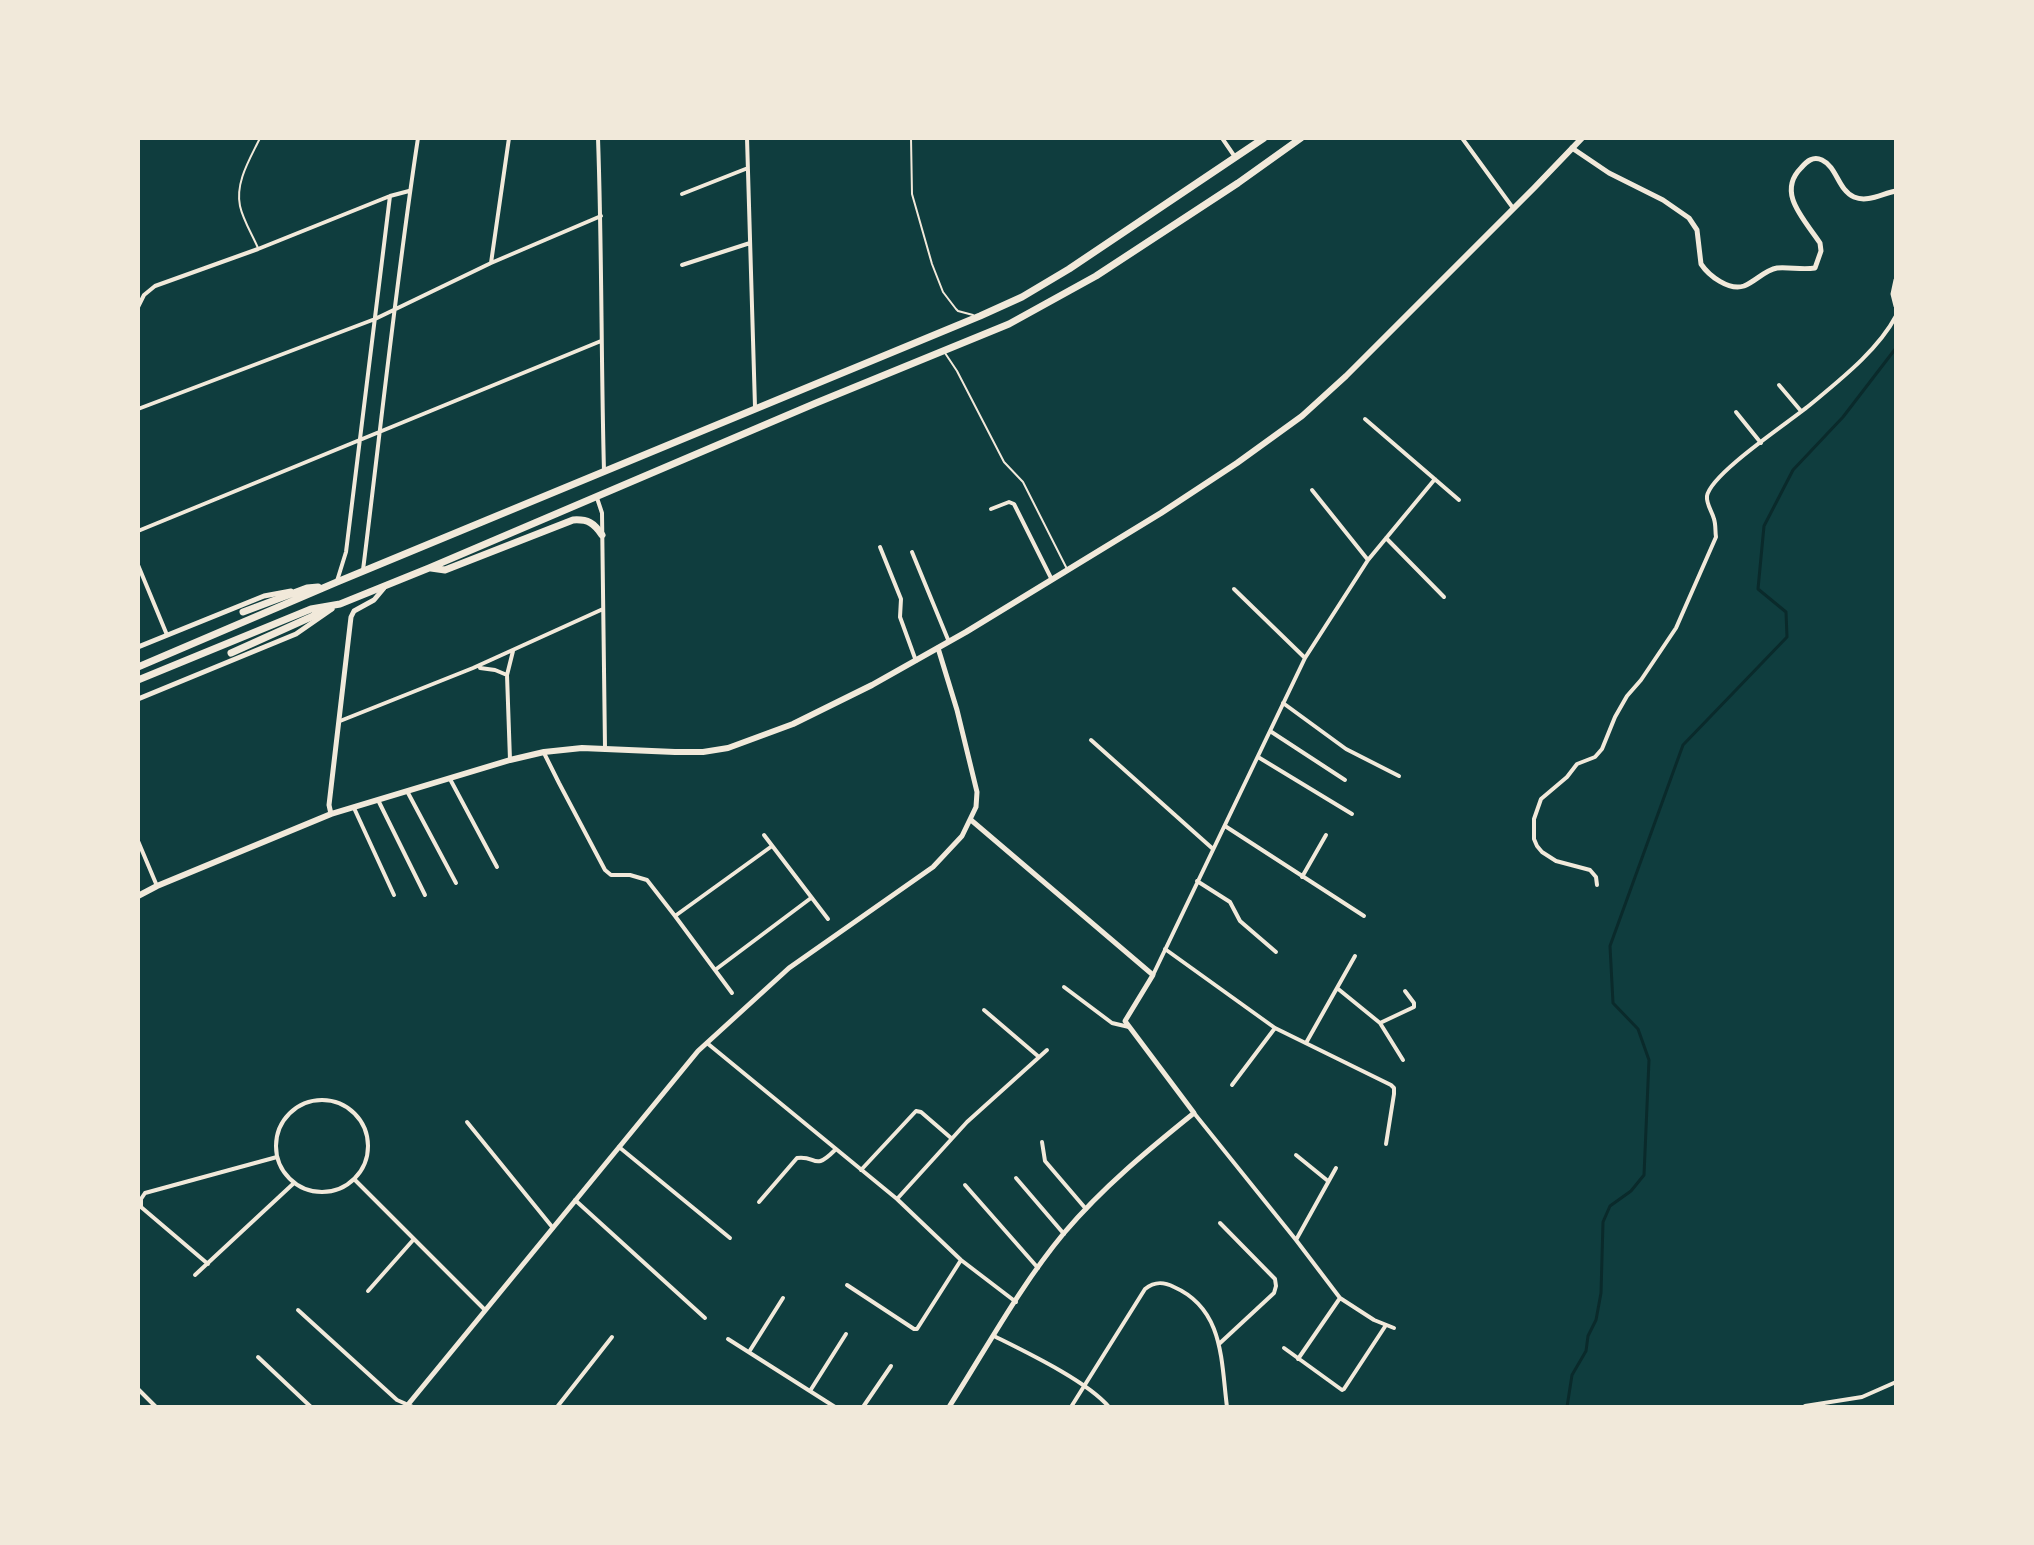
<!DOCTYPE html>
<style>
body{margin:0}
#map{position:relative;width:2034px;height:1545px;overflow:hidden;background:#0f3d3e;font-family:"Exo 2",sans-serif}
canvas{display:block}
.frame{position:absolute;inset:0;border:140px solid #f1e9da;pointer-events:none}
</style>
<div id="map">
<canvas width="2034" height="1545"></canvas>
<div class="frame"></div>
</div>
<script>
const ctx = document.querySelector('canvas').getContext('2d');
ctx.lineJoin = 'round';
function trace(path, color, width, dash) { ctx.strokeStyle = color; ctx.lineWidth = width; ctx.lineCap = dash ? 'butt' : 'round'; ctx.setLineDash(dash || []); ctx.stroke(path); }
trace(new Path2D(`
 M1567,1407l5,-32 14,-24 2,-15 8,-16 5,-27 2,-71 7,-16 21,-15 13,-16 5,-115 -11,-31 -25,-26 -3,-57 73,-201 104,-108 -1,-25 -28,-23 6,-63 29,-56 50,-53 53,-69`), '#0a2a2b', 3);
trace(new Path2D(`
 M911,138l1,56 20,70 11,28 13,17 2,2 15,4
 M258,248c-6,-14 -15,-28 -18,-42 -5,-24 10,-47 20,-68
 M945,353l12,18 47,91 19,20 44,87`), '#f1e9da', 2);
trace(new Path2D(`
 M598,138c4,111 3,222 6,333
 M747,138l8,269
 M1222,138l13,19
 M1462,138l51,70
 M682,194l66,-26
 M491,263l18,-125
 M682,265l68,-22
 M138,307l6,-12 11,-9 103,-37 132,-53 19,-5
 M1779,385l22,26
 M138,409l237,-90 116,-56 110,-47
 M1736,412l25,31
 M1365,419l94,81
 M1312,490l56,70
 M597,498l5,15 3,235
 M991,509l18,-7 5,2 38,76
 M138,531l463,-190
 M1386,538l58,59
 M880,547l21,52 -1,18 16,44
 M912,552l37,90
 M138,565l29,70
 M363,570c18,-144 33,-288 55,-432
 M337,581l9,-29 44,-356
 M1234,589l70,68
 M480,668l15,2 12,5
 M1283,703l63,46 53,27
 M340,721l133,-53 130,-59
 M1270,731l75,49
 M1091,740l122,109
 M544,753l15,30 46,87 6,5h19l17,5 28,36 57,77
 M1258,757l94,57
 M510,760l-3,-85 6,-24
 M450,779l47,88
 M407,791l49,92
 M378,800l47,95
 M354,808l40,87
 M1225,826l139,90
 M764,835l64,84
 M138,841l19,45
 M1302,877l24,-42
 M1197,881l33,21 10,19 36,31
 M1597,885l-1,-8 -6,-7 -34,-9 -14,-9 -5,-6 -3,-7v-20l7,-20 26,-22 10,-13 18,-7 7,-8 13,-32 12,-21 14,-16 35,-52 40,-91c-1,-6 0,-12 -2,-18 -2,-8 -8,-15 -7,-23 4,-23 84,-75 104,-92 30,-25 67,-54 85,-88
 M675,916l97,-70
 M1165,949l110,79 116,57 3,3v6l-8,50
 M715,970l96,-72
 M1153,975l152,-317 63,-98 67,-81
 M1064,987l48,36 17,4
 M1337,988l43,35 23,37
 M984,1010l55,47
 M1380,1023l34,-16v-4l-9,-12
 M707,1043l190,156 64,61 55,42
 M1306,1043l49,-87
 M1232,1085l43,-57
 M276 1146a46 46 0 1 1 92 0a46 46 0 1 1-92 0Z
 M1194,1113l102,127 44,58 34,22 20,8
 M467,1122l86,106
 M1042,1142l3,19 41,48
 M619,1147l111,91
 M1296,1155l32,26
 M861,1170l55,-59 5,1 30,26
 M1016,1178l48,56
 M354,1179l131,131
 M965,1185l73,83
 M897,1199l70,-77 80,-72
 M575,1200l130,118
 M759,1202l38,-44c20,-3 16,14 38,-8
 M1296,1240l40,-72
 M208,1264l-67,-57v-8l4,-6 132,-36
 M195,1275l99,-92
 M847,1285l67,44h3l44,-69
 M368,1291l46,-52
 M298,1310l99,90 16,7
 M994,1336c32,16 93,45 115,71
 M728,1339l107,68
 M1219,1344l55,-51 2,-7 -1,-7 -55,-56
 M1284,1348l58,42 2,-1 42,-64
 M749,1352l34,-54
 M258,1357l53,50
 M1298,1359l42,-61
 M138,1389l18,18
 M810,1391l36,-57
 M1805,1406l57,-9 34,-15
 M557,1407l55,-70
 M863,1407l28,-41
 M1071,1407l74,-118c10,-8 19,-7 29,-2 50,22 47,74 53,120`), '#f1e9da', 4);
trace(new Path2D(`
 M1572,148l37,25 54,27 26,18 8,12 4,34c8,12 28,27 43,22 12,-5 21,-16 33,-18 13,-1 25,2 38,0l6,-17 -1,-8c-15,-23 -44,-50 -19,-75 6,-7 12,-12 21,-8 15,7 16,30 32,37 14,6 29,-4 42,-6
 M1896,280l-3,14 3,12
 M138,647l126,-51 27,-5
 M138,699l158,-65 36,-25
 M331,814l-2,-9 22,-188 3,-6 20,-11 10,-12
 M406,1407l292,-356 91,-83 144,-101 29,-31 14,-29 1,-15 -20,-82 -19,-62
 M949,1407c37,-58 71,-121 115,-174 39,-46 84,-83 130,-120l-69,-92 28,-46 -182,-155`), '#f1e9da', 5);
trace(new Path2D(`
 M138,896l19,-10 174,-72 179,-54 34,-8 38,-4 93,4h28l25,-4 65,-24 79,-39 94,-53 195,-119 76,-50 65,-47 44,-40 188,-188 48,-50`), '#f1e9da', 6);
trace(new Path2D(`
 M431,568l14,2 128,-50c15,-1 21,3 29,15
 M243,612l64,-24 11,-1
 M231,653l100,-45
 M138,667l199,-85 643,-266 42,-19 47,-28 195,-131
 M138,680l173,-71 29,-5 89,-36 387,-165 193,-79 87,-48 142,-93 63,-45`), '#f1e9da', 7);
</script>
